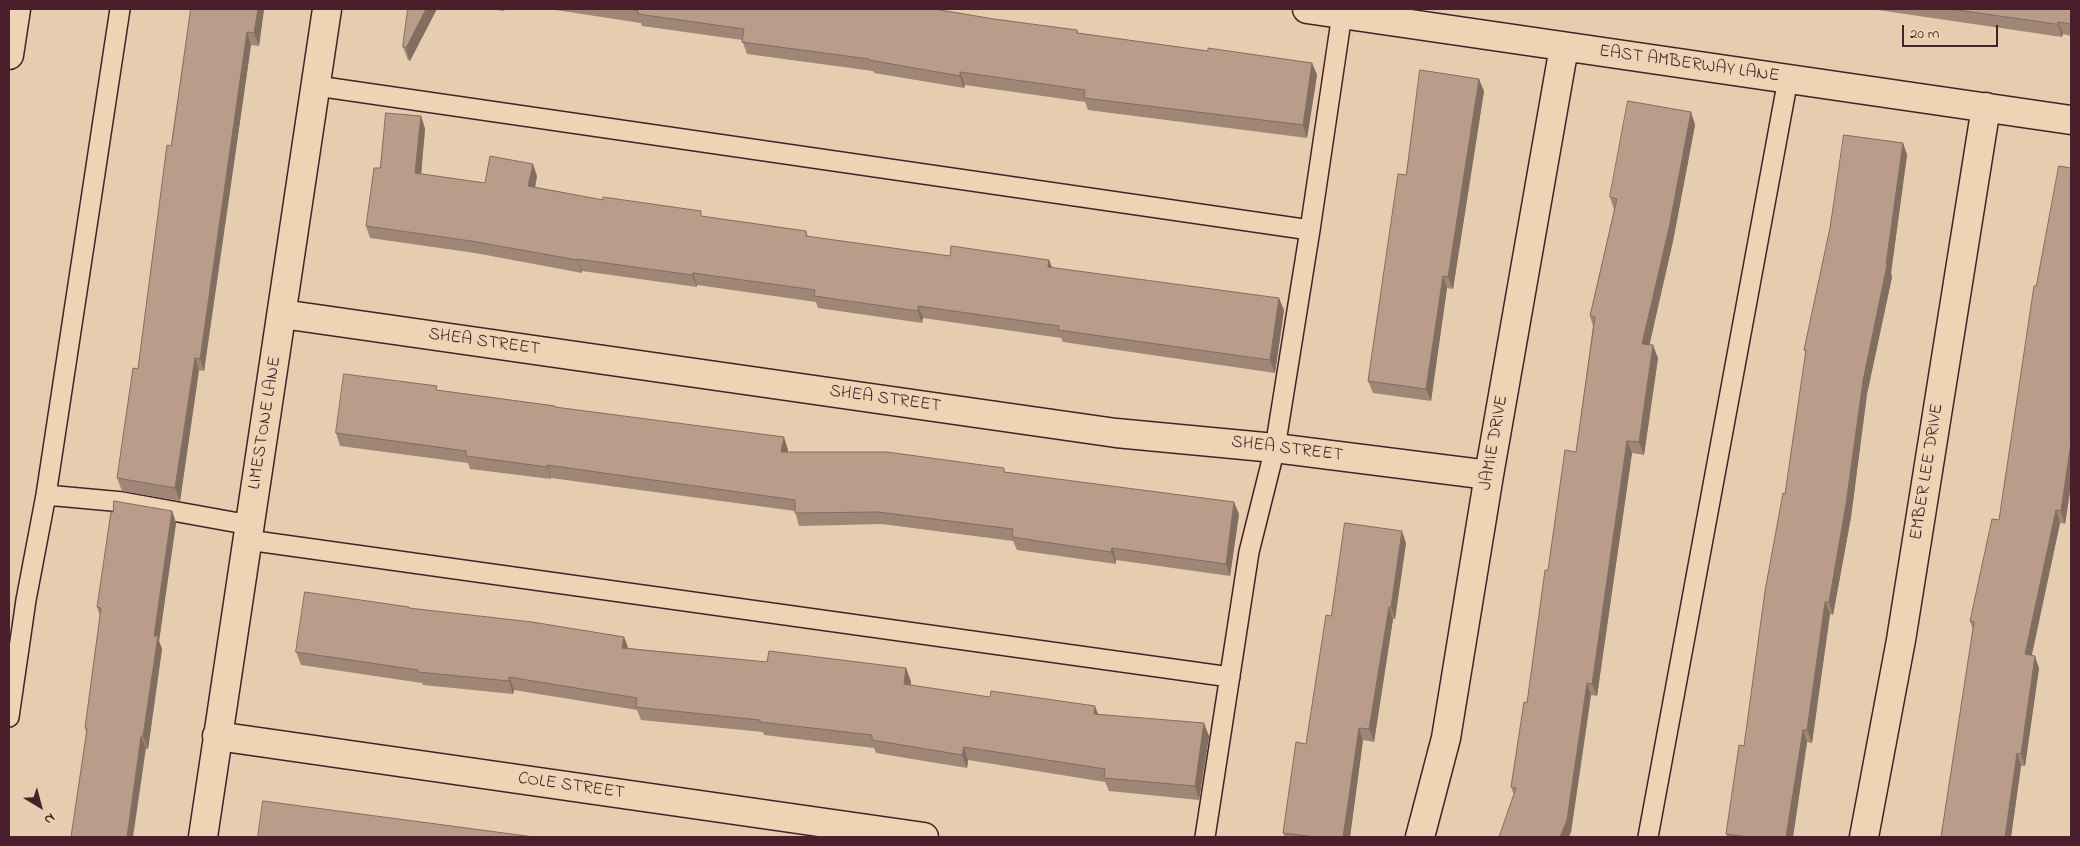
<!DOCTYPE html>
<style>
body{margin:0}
#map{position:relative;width:2080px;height:846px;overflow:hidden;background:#e6cdaf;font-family:"Indie Flower",sans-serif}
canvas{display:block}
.frame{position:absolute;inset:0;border:10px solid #4a1f2b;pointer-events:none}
.north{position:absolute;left:15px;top:781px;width:50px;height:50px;-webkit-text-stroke:4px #ecd4b4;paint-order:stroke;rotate:143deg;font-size:14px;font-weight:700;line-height:20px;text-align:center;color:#4a1f2b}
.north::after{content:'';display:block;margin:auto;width:18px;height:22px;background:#4a1f2b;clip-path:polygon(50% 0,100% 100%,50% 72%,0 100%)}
.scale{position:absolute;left:1902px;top:25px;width:96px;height:22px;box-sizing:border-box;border:2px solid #4a1f2b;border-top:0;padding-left:6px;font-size:15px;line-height:18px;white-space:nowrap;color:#4a1f2b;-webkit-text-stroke:4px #ecd4b4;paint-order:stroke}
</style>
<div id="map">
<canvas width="2080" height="846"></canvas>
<div class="frame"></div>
<div class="north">N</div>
<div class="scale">20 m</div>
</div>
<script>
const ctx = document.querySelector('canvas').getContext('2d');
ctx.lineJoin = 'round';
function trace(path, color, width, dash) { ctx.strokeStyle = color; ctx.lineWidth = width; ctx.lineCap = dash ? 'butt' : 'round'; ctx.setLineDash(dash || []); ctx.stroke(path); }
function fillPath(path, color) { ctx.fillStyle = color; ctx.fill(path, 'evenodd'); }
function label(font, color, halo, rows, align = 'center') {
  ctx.font = font + ' "Indie Flower",sans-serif'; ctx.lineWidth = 4.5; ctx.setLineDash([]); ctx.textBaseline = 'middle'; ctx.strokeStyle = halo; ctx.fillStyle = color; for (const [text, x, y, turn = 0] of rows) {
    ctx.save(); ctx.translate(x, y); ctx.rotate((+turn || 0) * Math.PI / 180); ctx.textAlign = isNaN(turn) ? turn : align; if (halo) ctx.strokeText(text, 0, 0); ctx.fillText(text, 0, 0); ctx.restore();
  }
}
const lane = new Path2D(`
 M317,86l993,144 -35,218 -26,104 -44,285
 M1310,230l32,-216
 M46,495l74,-486
 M248,540l982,137
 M9,717l17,-117 20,-105 77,7 127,23
 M1648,837l140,-758`);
const street = new Path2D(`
 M1307,9l764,111
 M282,314l834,119 159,15 214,27
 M217,736l707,101
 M203,837l124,-828
 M1420,837l26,-99 43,-263 75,-428
 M1864,837l37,-197 85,-533`);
const secondary = new Path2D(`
 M9,55l7,-46`);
trace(lane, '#4a1f2b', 22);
trace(street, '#4a1f2b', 31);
trace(secondary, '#4a1f2b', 31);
trace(lane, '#ecd4b4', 19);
trace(street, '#ecd4b4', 28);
trace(secondary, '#ecd4b4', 28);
fillPath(new Path2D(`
 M191,9h73l-5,37 -8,-1 -47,326 -5,-1 -19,131 -58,-10 -5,-13 21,-109z
 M408,9l2,52 -2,-1 -5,-13z
 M488,9h17l-1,2z
 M549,9h385l60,10 83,11 1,3 130,18 104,12 5,12 -10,63 -219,-28 -3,-8 -120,-17 -1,3 -90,-15 -1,-2 -126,-17 -5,-14 -100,-14 -1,-3z
 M1871,9h200v27l-8,-2 -1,3z
 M1484,91l-31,198 -6,-1 -16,113 -58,-8 -5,-12 38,-206z
 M1691,112l4,13 -22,116 -24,104 9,13 -14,97 -12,-2 -35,243 -6,-1 -20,137 -57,-37 -3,-8 16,-84 21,-133 28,-118 17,-126 -3,-10 24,-106 -4,-13z
 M421,116l4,13 -4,45 64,9 52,-7 -2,11 68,13 101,17 102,14 2,6 142,19 99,4 3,8 232,42 -9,63 -212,-31 -2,-4 -138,-20 -1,5 -104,-15 -2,-6 -119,-17v2l-115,-16v2l-107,-20 -105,-15 -4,-12z
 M1903,143l4,12 -16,118 1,4 -25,117 -16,123 -18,98 -3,-1 -18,129 -5,-1 -14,95h-66l-1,-3 18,-88 41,-252 21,-140 -2,-4z
 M2071,168v317l-6,39 -5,-1 -28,132 7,13 -14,98h-4l-10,71h-70l32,-208 -3,-8 29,-101z
 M438,390l117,16 1,1 232,43v2l218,20 233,42 -9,62 -114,-16v4l-99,-14 -4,-9 -131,-17 -83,2 -4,-15 -244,-33v1l-81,-10 -2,-6 -128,-17 -4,-13z
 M172,511l4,12 -17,118 3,8 -14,100 -62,-17 -1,-4 15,-112 -3,-9z
 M1406,543l-11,76h-2l-19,123 -11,-2 -13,97h-65l-2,-4 23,-89 25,-128z
 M409,607l1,1 214,29 4,11 139,14 139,6 5,14 -1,3 188,29 111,22 -10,64 -90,-9 -4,-9 -137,-22 -1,8 -91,-15 -2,-5 -110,-13 -1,-3 -122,-12 -4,-10 -123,-20 -1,4 -90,-9 -1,-2 -121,-18 -5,-13z`), '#a08677');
fillPath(new Path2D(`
 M258,9h6l-5,37 -5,-13z
 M426,9h11l-27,52 -4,-13z
 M2058,22l5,12 -1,3 -4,-13z
 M247,32l4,13 -47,326 -4,-12z
 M1312,63l5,12 -10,63 -4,-13z
 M960,72l5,13 -1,3 -4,-12z
 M1479,79l5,12 -31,198 -5,-12z
 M1691,112l4,13 -22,116 -26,115 -5,-12z
 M421,116l4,13 -5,57 -5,-13z
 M1903,143l4,12 -16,118 1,4 -25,117 -16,123 -18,98 -4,-13 34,-221 23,-117z
 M533,164l4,12 -4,22 -5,-12z
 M577,259l5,12v2l-5,-13z
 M1049,260l5,12 -6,-5z
 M693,273l4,12v2l-5,-12z
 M1443,276l4,12 -16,113 -5,-12z
 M1279,298l5,12 -9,63 -5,-13z
 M918,306l5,12 -1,5 -4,-12z
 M1653,345l5,13 -14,97 -5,-13z
 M195,358l4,12 -19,131 -5,-13z
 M784,437l4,13 -2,15 -5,-13z
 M1627,441l5,12 -35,243 -5,-12z
 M2071,442v43l-6,39 -4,-13z
 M547,465l4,13v1l-4,-12z
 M1234,502l5,12 -9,62 -4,-12z
 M2056,510l4,13 -31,144 -4,-13z
 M172,511l4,12 -17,118 3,8 -14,100 -5,-13 11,-100z
 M1402,531l4,12 -11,76 -4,-12z
 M1112,548l4,12v4l-5,-12z
 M1825,602l5,12 -18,129 -5,-13z
 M1389,607l4,12 -19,123 -5,-13z
 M624,637l5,13 -7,-2z
 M2035,656l4,12 -14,98 -4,-12z
 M906,668l5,14 -3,15 -4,-13z
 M509,677l5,13 -1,4 -4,-13z
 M1587,683l4,12 -20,137 -2,5h-9z
 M1095,706l5,13 -6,-5z
 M1204,723l5,13 -10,64 -4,-14z
 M1359,728l4,12 -13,97h-7z
 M1803,730l4,12 -14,95h-7z
 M141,736l5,12 -13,89h-6z
 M964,747l4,13 -1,8 -5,-13z
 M2017,753l4,13 -10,71h-6z`), '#826d61');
const building = new Path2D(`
 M191,9h67l-4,24 -7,-1 -47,327 -5,-1 -20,130 -58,-10 16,-110 5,1 29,-224 4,1z
 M408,9h18l-20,39 -3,-1z
 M626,9h308l60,10 83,11v3l131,18v-3l104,15 -9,62 -219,-27 1,-8 -125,-18v4l-91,-16v-1l-127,-17 2,-13 -106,-15v-3z
 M1951,9h120v15l-13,-2v2z
 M1420,70l59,9 -31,198 -5,-1 -17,113 -58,-8 30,-207 8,1z
 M1628,101l63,11 -22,116 -27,116 11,1 -14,97 -12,-1 -35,243 -5,-1 -20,137 -7,17h-61l17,-49 -5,-1 13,-85 3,1 18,-133h3l17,-120 11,2 19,-135 -5,-1 27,-117 -7,-2z
 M386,113l35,3 -6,57 70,10 5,-27 43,8 -5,22 75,14v-3l98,14v5l105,15v5l144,20 1,-10 98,14 -1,7 231,31 -9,62 -212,-30 1,-4 -141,-20v5l-104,-15 1,-6 -122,-17 -1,2 -115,-16v1l-106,-19 -105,-15 8,-58h6z
 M1844,135l59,8 -17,121 1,1 -24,116 -17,123 -17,98h-4l-18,128h-4l-17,107h-37l-23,-3 13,-89 5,1 21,-155 18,-98 2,1 21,-144h-2l26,-122z
 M2059,166l12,2v274l-10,69 -5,-1 -31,144 10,2 -14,98 -4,-1 -12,84h-64l33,-215 -4,-1 22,-102 7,1 35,-234h2z
 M344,374l93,12 -1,4 119,16v1l229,30 -3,15h106l117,16v4l230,30 -8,62 -114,-16 -1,4 -99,-15 1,-8 -135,-17 -83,1v-13l-248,-35v2l-81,-11v-5l-130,-18z
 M114,501l58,10 -18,125h4l-15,100h-2l-14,101h-56l16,-108 -2,-1 16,-120 -4,-1 14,-95h2z
 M1345,523l57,8 -11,76h-2l-20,122 -10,-1 -16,109h-27l-33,-4 13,-91 10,2 20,-129 5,1z
 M305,592l104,15v1l123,14 92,15 -2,11 145,14 2,-11 137,17 -2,16 86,13 1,-6 104,15 -1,8 110,9 -9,63 -91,-8 1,-9 -141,-22 -2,8 -90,-15v-5l-112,-13v-2l-124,-13 1,-9 -128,-21v4l-91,-9v-2l-122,-18z
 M263,801l271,36h-276z`);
fillPath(building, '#ba9c8a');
trace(building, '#826d61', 1);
label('18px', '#4a1f2b', '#ecd4b4', [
 ["EAST AMBERWAY LANE",1689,65,8],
 ["SHEA STREET",484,343,8],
 ["SHEA STREET",885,400,8],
 ["LIMESTONE LANE",266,423,-81],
 ["JAMIE DRIVE",1495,443,-80],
 ["SHEA STREET",1287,450,7],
 ["EMBER LEE DRIVE",1928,472,-81],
 ["COLE STREET",571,787,8]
]);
</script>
